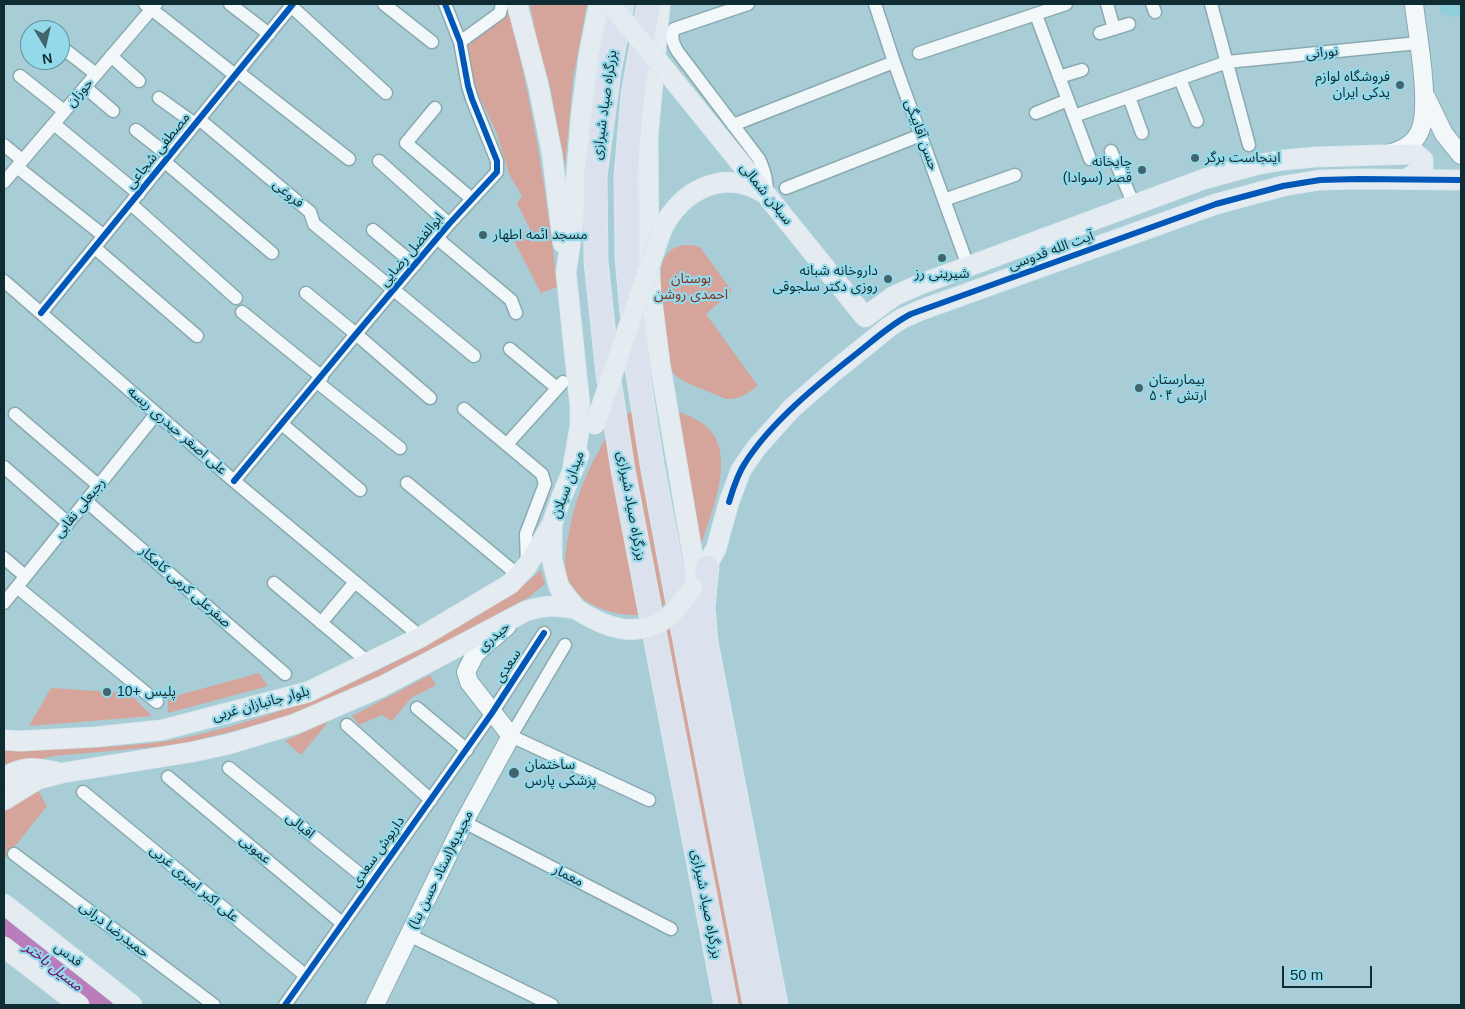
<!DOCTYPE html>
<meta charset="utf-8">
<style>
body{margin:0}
#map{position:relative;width:1465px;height:1009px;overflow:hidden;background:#a8cdd6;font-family:Helvetica,sans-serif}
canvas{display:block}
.frame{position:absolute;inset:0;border:5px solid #0e2c32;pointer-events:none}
.north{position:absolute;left:20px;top:20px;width:50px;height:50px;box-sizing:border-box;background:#94d9ea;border:1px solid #5e94a0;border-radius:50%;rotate:171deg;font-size:14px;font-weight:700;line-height:20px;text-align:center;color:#0e2c32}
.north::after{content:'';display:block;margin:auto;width:18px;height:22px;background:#44646b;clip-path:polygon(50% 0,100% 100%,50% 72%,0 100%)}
.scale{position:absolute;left:1282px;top:966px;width:90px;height:22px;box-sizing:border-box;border:2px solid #0e2c32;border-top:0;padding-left:6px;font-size:15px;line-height:18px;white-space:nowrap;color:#0e2c32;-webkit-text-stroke:4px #94d9ea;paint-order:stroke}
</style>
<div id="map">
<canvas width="1465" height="1009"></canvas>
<div class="frame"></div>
<div class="north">N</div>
<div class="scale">50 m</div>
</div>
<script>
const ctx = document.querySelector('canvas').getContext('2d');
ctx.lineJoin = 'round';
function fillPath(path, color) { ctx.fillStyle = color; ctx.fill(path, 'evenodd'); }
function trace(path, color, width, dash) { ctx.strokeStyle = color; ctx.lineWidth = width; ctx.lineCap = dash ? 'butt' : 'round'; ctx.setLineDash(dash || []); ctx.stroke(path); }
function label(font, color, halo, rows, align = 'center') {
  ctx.font = font + ' Helvetica,"Noto Sans Arabic",sans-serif'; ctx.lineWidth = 4.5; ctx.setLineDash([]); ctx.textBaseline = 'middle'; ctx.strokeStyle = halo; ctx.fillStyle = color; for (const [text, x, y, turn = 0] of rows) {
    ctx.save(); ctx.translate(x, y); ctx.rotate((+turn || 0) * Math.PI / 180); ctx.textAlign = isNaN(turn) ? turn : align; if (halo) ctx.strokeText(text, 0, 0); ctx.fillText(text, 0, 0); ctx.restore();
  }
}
fillPath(new Path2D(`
 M1439,4h22v14l-20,-4z`), '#90cedc');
fillPath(new Path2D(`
 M530,4h57l-14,75 -8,87 -15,-80 -13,-45z
 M510,12c21,90 38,183 47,275l-16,6 -28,-54 17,-10 -13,-26 5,-7 -13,-22 -13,-43 -21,-43 -10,-43z
 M683,245h9l8,2 32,44 -26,23 52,72c-10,7 -19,14 -32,13 -11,-5 -45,-17 -52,-25 -11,-14 -18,-96 -11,-113 4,-10 10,-13 20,-16z
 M636,409l32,192 -8,7 -35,-193z
 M677,411c12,5 24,9 33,19 26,30 0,85 -10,118z
 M608,435l35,180c-15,1 -27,-1 -41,-6 -16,-6 -30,-17 -35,-33 -4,-13 -1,-26 1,-38 6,-38 20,-71 40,-103z
 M541,570l4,14 -16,13 -65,35 -80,46 -100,40 -105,27 -126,11 -49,12v-19c63,-2 127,1 188,-13 97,-22 187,-61 272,-113 27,-16 54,-32 77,-53z
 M674,626l71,379h-9l-73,-372z
 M259,673l9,13 -100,27v-15z
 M430,675l6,10 -25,13 -19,23 -10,-6 -23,10 -7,-9z
 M51,688l78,5 23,23 -123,10z
 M329,721l-28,34 -16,-14z
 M38,790l9,16 -43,54v-49l13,-10z`), '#d5a59b');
trace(new Path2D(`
 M4,928l98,77`), '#ba7dbc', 21);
const street = new Path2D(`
 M145,4l90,71
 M230,4l39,30
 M384,4l48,38
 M748,4l-74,25c-4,8 0,17 4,23l81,107c6,13 8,22 8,36
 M875,4l19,58 74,204
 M1107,4l7,25
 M1152,4l3,8
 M1211,4l38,141
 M291,6l95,87
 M1036,15l54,144
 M1100,33l29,-9
 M460,42l40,-29 2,-9
 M60,46l36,28
 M919,53l147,-49
 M111,56l28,25
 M238,72l111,87
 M20,76l44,35
 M1059,77l23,-7
 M1180,79l17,42
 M85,87l28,24
 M1129,97l13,36
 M159,98l36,26
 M435,108l-29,35 66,56
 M1036,113l32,-13
 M1074,116l153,-54 191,-19
 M199,119l111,93 4,12 160,132
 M54,124l85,70
 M733,125l161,-63
 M136,130l33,26
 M4,145l18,15
 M1111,151l23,54
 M379,161l70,63
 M165,162l107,91
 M17,167l87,69
 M4,182l152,-178
 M786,188l135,-53
 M944,200l71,-25
 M131,204l105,94
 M373,230l42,35
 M438,239l73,61 5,13
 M95,248l102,88
 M4,281l230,200 187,156
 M306,293l50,41 74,64
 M242,312l80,65
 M41,313l252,-309
 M510,349l47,39
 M317,382l83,66
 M464,409l78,65 3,10 -19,50 1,30
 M15,414l83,71
 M282,424l78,66
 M507,444l56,-62
 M4,467l64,56
 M234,481l122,-147 93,-110 48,-52v-11l-25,-62 -4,-13 -8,-44 -15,-38
 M407,483l111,92
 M86,501l199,173
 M4,558l21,18
 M274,583l94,79
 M17,587l140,115
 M4,603l152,-189
 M321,623l34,-41
 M565,645l-54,91 138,64
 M417,708l50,42
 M347,725l84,75
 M229,768l142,115
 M168,777l175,147
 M83,792l223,184
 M464,822l207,107
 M14,854l200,151
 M409,935l143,70
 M285,1005l207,-292 52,-80`);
const secondary = new Path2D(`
 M1426,97l18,37 17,21
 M1388,154c12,-3 25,-9 31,-21 13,-24 -2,-100 -5,-129
 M375,1005l89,-183 47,-86 -42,-54 -3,-10 9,-18 32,-28`);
const primary = new Path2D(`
 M517,4l21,80 14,70 11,89
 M660,4l-12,133 1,127 2,29 9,71 34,199 1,9 -2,15
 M667,72l198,245 29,-21 27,-12 283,-105 51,-14 29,-5 31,-3 101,-3 7,6v8l-16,11
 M662,229c20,-39 61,-61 102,-36
 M573,466l7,-40v-20l-14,-134 6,-39 9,-117 8,-62 10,-50
 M699,579l17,-30 13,-47 12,-32 16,-23 34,-38 41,-36 57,-46 12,-8 20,-9 295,-106 67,-18 37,-6 39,-1 102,1
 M576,609l-17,-22 -7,-27v-36l8,-23 19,-46
 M4,740l16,1 75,-4 67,-7 146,-38 113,-55 89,-53 17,-18 25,-42
 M4,777c21,-11 30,-10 52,-5
 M4,800l34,-21 24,-6 130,-21 37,-8 66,-20 86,-37 145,-76c20,-6 30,-6 50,-2
 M4,904l128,101
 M4,947l75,58`);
const highway = new Path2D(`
 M622,4l-13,67 -14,105 1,85 12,113 15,96 103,535
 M649,4l-16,91 -7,82 1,81 10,109 15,97 39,209 64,332
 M707,567l-4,40 3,35 70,363`);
trace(street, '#8ba9b0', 15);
trace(secondary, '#8ba9b0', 20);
trace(primary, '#d8e8ed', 21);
trace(highway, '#d8e8ed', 25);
trace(street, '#f2f8f9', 12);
trace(secondary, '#f2f8f9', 18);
trace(primary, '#e4ebf1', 19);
trace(highway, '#dbe2ed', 22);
const primaryBridge = new Path2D(`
 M610,4l57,68
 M595,425l67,-196
 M576,609c28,18 60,31 91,9 10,-8 18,-20 26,-30`);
trace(primaryBridge, '#d8e8ed', 21, []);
trace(primaryBridge, '#e4ebf1', 19);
trace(new Path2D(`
 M41,313l252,-309
 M234,481l122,-147 93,-110 48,-52v-11l-25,-62 -4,-13 -8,-44 -15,-38
 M729,502c4,-13 8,-27 16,-39 26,-41 73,-79 111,-109 18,-14 35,-30 55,-40l305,-110 67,-18 37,-6 39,-1 102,1
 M285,1005l207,-292 52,-80`), '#0057b8', 6);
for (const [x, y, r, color] of [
 [1400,85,5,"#44646b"],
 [1195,158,5,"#44646b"],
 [1142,170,5,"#44646b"],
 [483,235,5,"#44646b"],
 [942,258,5,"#44646b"],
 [888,279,5,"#44646b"],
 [1139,388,5,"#44646b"],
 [107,692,5,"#44646b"],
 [514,773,6,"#44646b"]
]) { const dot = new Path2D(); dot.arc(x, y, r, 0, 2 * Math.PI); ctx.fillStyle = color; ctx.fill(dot); trace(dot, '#94d9ea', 2); }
label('14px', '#0e2c32', '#94d9ea', [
 ["نورانی",1322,53,-6],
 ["حوزان",80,93,-49],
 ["بزرگراه صیاد شیرازی",605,105,-82],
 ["حسن آقابیگی",921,135,70],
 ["مصطفی شجاعی",158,151,-51],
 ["فروغی",288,194,40],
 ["سبلان شمالی",766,194,51],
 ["ابوالفضل رضایی",412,250,-50],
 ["آیت الله قدوسی",1051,251,-20],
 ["علی اصغر حیدری ریسه",177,431,41],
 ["میدان سبلان",568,485,-69],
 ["بزرگراه صیاد شیرازی",631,506,80],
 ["رجبعلی نقابی",80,508,-51],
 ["صفرعلی کرمی کامکار",185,587,41],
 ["حیدری",494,637,-41],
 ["سعدی",508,666,-57],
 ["بلوار جانبازان غربی",261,704,-15],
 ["اقبالی",300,826,39],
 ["عمویی",255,850,40],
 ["داریوش سعدی",378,852,-55],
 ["مجیدیه(استاد حسن بنا)",441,870,-64],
 ["معمار",568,876,27],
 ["علی اکبر امیری غربی",194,884,40],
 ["بزرگراه صیاد شیرازی",706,904,79],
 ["حمیدرضا درانی",114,930,37],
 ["قدس",68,955,38]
]);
label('14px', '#0e2c32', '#94d9ea', [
 ["فروشگاه لوازم",1390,77,"right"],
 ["یدکی ایران",1390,93,"right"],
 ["اینجاست برگر",1205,158],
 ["چایخانه",1132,162,"right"],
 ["قصر (سوادا)",1132,178,"right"],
 ["مسجد ائمه اطهار",493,235],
 ["داروخانه شبانه",878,271,"right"],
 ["روزی دکتر سلجوقی",878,287,"right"],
 ["شیرینی رز",942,274,"center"],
 ["بیمارستان",1149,380],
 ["۵۰۴ ارتش",1149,396],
 ["پلیس +10",117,692],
 ["ساختمان",525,765],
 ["پزشکی پارس",525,781]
], 'left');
label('14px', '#832f1d', '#94d9ea', [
 ["بوستان",691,279],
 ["احمدی روشن",691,295]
]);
label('italic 15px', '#700e65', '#94d9ea', [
 ["مسیل باختر",53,967,38]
]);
</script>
